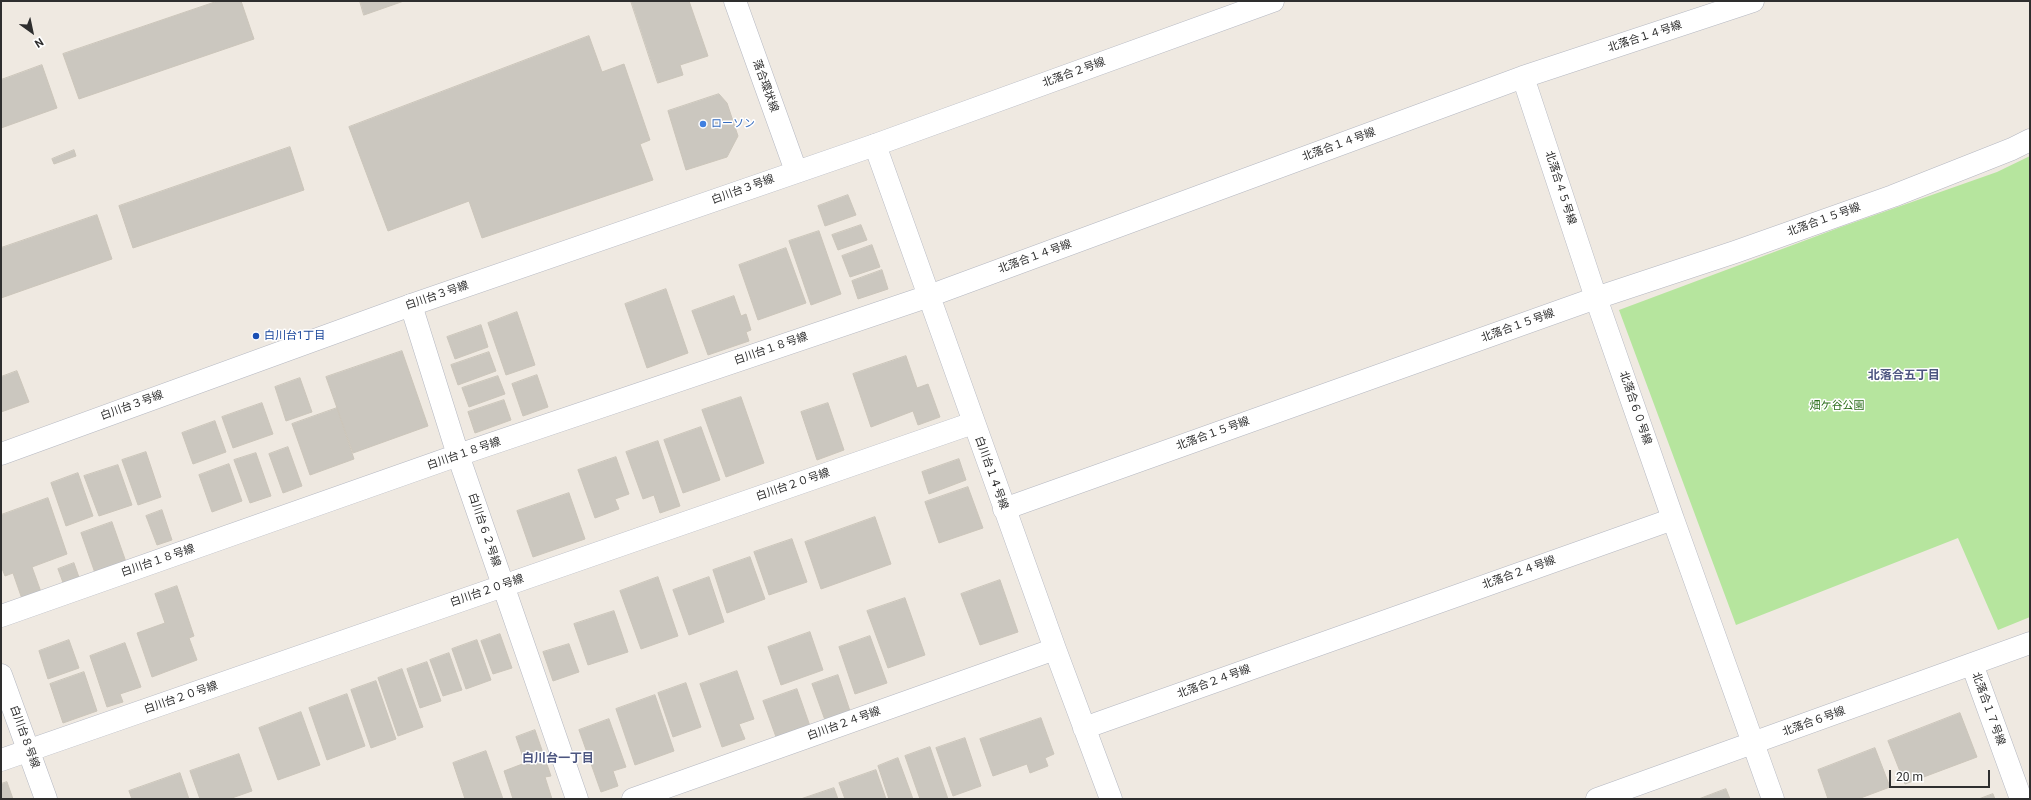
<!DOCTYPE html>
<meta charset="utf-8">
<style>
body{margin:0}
#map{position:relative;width:2031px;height:800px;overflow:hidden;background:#efe9e1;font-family:Roboto,sans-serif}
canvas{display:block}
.frame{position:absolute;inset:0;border:2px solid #2e2e2e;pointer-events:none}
.north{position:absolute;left:12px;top:12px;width:40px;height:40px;-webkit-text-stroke:3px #fff;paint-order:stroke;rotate:147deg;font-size:11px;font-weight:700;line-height:16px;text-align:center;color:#2e2e2e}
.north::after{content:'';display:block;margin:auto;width:14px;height:18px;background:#2e2e2e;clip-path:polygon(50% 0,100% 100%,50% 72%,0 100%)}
.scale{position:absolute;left:1889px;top:770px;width:101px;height:18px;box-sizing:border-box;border:2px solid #2e2e2e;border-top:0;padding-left:5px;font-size:12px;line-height:14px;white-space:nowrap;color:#2e2e2e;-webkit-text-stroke:3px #fff;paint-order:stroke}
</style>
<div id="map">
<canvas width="2031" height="800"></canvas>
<div class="frame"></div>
<div class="north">N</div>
<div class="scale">20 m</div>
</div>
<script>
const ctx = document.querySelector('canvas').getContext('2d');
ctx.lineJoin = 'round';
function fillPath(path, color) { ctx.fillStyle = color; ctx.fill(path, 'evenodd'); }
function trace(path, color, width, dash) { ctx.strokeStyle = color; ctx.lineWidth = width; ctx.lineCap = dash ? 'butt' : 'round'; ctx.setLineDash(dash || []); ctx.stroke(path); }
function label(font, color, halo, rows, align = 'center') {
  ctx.font = font + ' Roboto,"Noto Sans JP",sans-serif'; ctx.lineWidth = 3; ctx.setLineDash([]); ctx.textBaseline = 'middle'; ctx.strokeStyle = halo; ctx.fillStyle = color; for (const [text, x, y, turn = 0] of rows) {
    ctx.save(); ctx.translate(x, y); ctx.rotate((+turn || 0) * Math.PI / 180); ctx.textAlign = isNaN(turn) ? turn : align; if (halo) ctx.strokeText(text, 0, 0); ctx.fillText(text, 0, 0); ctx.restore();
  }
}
fillPath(new Path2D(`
 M2030,156v461l-32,13 -40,-92 -222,87 -117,-315 222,-83 156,-55z`), '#b6e59e');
const building = new Path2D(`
 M218,1h23l13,38 -175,60 -16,-45z
 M360,1h44l-40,14z
 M631,1h58l19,55 -28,9 3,10 -25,8z
 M589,36l13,36 22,-8 26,76 -10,4 13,36 -171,58 -13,-37 -81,30 -39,-104z
 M42,65l15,43 -56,20v-48z
 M719,94l8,9 11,33 -11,21 -41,13 -18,-59z
 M290,147l14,43 -171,58 -14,-42z
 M74,150l2,6 -22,8 -2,-5z
 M848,195l8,20 -31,11 -7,-20z
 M97,215l15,44 -111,39v-50z
 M861,225l6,15 -29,10 -6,-15z
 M819,231l22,63 -30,11 -22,-64z
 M872,245l8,22 -30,10 -8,-21z
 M786,248l20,55 -48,17 -19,-55z
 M882,270l6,19 -30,10 -6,-18z
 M666,289l22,64 -41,15 -22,-64z
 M734,296l7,20 5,-2 5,16 -5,2 3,9 -41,14 -16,-44z
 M517,312l18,53 -29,10 -18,-52z
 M481,325l7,22 -33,12 -8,-22z
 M402,351l26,75 -75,27 -27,-76z
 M489,352l7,19 -38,14 -7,-20z
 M906,356l11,32 11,-4 12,33 -22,8 -5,-14 -42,16 -18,-53z
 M17,371l12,31 -28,10v-35z
 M537,375l11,32 -25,9 -11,-32z
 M498,376l7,18 -36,13 -7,-19z
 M300,378l12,34 -26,9 -11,-34z
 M741,397l23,66 -38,14 -24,-67z
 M504,400l7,20 -36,13 -7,-21z
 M262,403l11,31 -40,14 -11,-31z
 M828,403l16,47 -27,10 -16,-48z
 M337,408l17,51 -44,16 -18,-51z
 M215,421l11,31 -33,12 -11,-31z
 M701,427l19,53 -37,13 -19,-53z
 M658,441l22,65 -20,7 -6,-18 -11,4 -17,-47z
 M288,447l14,39 -19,7 -14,-39z
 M146,452l15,45 -23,8 -16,-45z
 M256,453l15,43 -21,7 -16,-43z
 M616,457l13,37 -14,5 4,10 -24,9 -17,-48z
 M959,459l7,21 -37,14 -7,-22z
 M229,464l13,37 -30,11 -13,-37z
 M118,465l14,40 -33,11 -15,-40z
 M78,473l15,43 -27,10 -15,-43z
 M968,487l15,41 -44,15 -14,-41z
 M569,493l16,46 -52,18 -16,-46z
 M48,498l19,56 -35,13 9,25 -19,7 -9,-26 -8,3 -4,-10v-51z
 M162,510l10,30 -15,5 -11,-29z
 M875,517l16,47 -70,25 -16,-47z
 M112,522l14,40 -31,11 -14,-40z
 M792,539l15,43 -38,13 -15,-43z
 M750,557l15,42 -38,14 -14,-43z
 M74,563l7,20 -16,5 -7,-19z
 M658,577l20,59 -37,13 -21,-58z
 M709,577l15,45 -35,13 -16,-45z
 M1000,580l18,52 -38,13 -19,-51z
 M177,586l17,50 -5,2 8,22 -45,17 -15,-44 28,-10 -10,-29z
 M905,598l20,57 -37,13 -21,-57z
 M614,611l14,41 -40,13 -14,-41z
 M810,632l13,38 -42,15 -13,-38z
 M500,634l12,34 -19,6 -12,-33z
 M870,636l17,47 -32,11 -16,-47z
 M69,640l10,28 -31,11 -9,-28z
 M477,640l14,40 -25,9 -14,-40z
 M125,643l16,44 -21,7 3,8 -16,5 -17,-51z
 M569,644l10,28 -26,9 -10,-29z
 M449,653l13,37 -19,6 -13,-36z
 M427,662l14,39 -21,7 -13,-39z
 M402,669l21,58 -25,9 -20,-58z
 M737,671l17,48 -15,5 6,15 -23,8 -22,-63z
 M84,672l13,39 -34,12 -13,-39z
 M838,675l13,39 -25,9 -14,-39z
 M376,681l20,58 -25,9 -20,-58z
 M686,683l15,44 -28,10 -15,-44z
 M797,689l13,37 -34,11 -13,-36z
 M347,694l18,52 -38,14 -18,-52z
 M655,695l19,56 -39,14 -19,-56z
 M301,712l19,53 -42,15 -19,-52z
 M1960,713l17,44 -72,27 -17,-43z
 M1041,718l13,36 -9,4 3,8 -18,7 -3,-9 -34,12 -13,-37z
 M609,719l17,48 -13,4 5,15 -17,6 -22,-62z
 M535,730l16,46 -6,1 7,22h-39l-9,-28 21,-8 -9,-26z
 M965,738l16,48 -28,10 -17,-48z
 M930,747l18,52h-28l-15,-43z
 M1875,748l15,39 -32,12h-30l-10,-29z
 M486,751l17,48h-38l-12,-36z
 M239,754l13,37 -23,8h-29l-10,-28z
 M898,758l15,41h-24l-11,-33z
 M876,770l10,29h-41l-6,-16z
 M180,773l9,26h-57l-3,-8z
 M7,782l6,17h-12v-15z
 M834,788l4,11h-37z
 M1726,789l4,10h-31z
 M1993,794l2,5h-16z`);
fillPath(building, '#cbc7bf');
trace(building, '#cbc5ba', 1);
const minor = new Path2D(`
 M1523,77l73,221 77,221
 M875,145l180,504 56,150
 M411,305l47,150 119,344
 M1004,509l592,-211 139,-46 158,-56 119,-47 18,-9
 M1,616l457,-161 471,-159 594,-219 230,-76
 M1972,664l49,135
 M1084,728l589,-209 100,280
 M1,760l972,-337
 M633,799l422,-150
 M1597,799l433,-156`);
const tertiary = new Path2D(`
 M735,1l61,170
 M1,454l410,-149 464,-160 398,-144
 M1,675l45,124`);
trace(minor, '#b4b7c1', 23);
trace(tertiary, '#b4b7c1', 23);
trace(minor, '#fff', 22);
trace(tertiary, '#fff', 22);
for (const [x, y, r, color] of [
 [703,124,4,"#3f7fe0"],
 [256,336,4,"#1a4fb4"]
]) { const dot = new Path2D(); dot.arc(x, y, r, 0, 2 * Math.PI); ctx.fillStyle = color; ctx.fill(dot); trace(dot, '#fff', 1.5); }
label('11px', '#2e2e2e', '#fff', [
 ["北落合１４号線",1645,37,-18],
 ["北落合２号線",1074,73,-20],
 ["落合環状線",765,86,70],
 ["北落合１４号線",1339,145,-20],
 ["北落合４５号線",1560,188,72],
 ["白川台３号線",743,190,-20],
 ["北落合１５号線",1824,220,-20],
 ["北落合１４号線",1035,257,-20],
 ["白川台３号線",437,296,-19],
 ["北落合１５号線",1518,326,-20],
 ["白川台１８号線",771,349,-19],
 ["白川台３号線",132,406,-20],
 ["北落合６０号線",1635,408,71],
 ["北落合１５号線",1213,434,-20],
 ["白川台１８号線",464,454,-19],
 ["白川台１４号線",991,473,70],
 ["白川台２０号線",793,485,-19],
 ["白川台６２号線",484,530,71],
 ["白川台１８号線",158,561,-19],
 ["北落合２４号線",1519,573,-20],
 ["白川台２０号線",487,591,-19],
 ["北落合２４号線",1214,682,-20],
 ["白川台２０号線",181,698,-19],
 ["北落合１７号線",1988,709,70],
 ["北落合６号線",1814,722,-20],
 ["白川台２４号線",844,724,-20],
 ["白川台８号線",24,737,70]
]);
label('11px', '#366cbe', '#fff', [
 ["ローソン",711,124]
], 'left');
label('11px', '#164399', '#fff', [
 ["白川台1丁目",264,336]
], 'left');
label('11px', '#2c6e1b', '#fff', [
 ["畑ケ谷公園",1837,406]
]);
label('bold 12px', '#4d5680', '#fff', [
 ["北落合五丁目",1904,376],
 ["白川台一丁目",558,759]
]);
</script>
